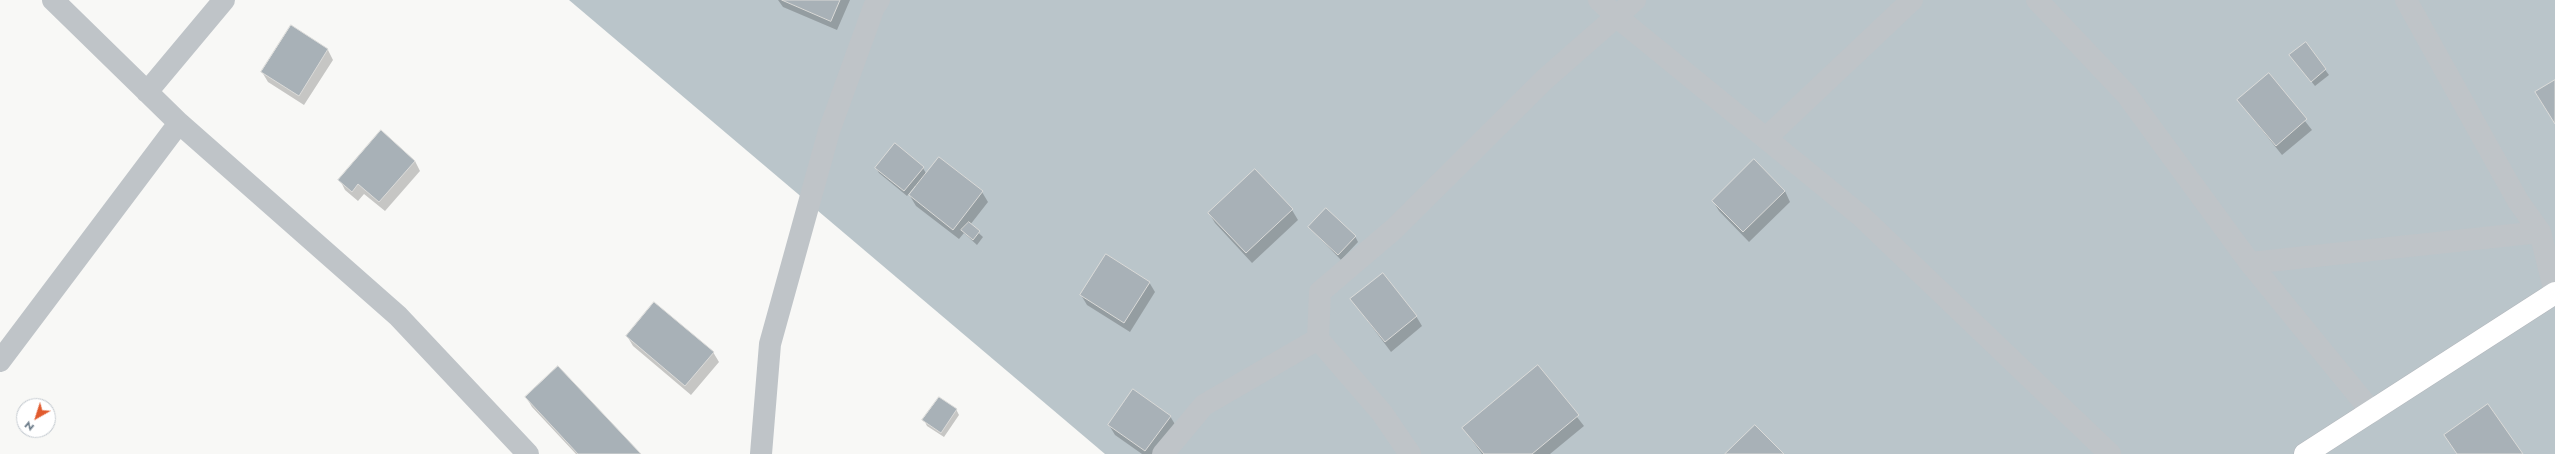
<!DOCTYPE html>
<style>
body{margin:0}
#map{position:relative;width:2555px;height:454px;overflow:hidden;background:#f8f8f6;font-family:Jost,sans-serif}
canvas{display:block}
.north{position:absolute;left:16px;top:398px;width:40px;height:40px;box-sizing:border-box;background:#fff;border:1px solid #c3c9cf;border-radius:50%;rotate:219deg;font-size:11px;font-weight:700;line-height:16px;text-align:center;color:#687886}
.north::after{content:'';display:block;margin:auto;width:14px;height:18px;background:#e15a2d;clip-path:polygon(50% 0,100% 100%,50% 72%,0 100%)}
</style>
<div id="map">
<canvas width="2555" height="454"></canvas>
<div class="north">N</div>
</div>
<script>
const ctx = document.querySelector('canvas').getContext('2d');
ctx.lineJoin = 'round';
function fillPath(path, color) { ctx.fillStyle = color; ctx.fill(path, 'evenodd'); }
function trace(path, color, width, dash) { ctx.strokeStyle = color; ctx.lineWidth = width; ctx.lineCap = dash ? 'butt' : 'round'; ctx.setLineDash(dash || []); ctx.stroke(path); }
fillPath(new Path2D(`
 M569,0h1986v454h-1450z`), '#bac5ca');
fillPath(new Path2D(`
 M778,0h72l-13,30 -54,-23z
 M291,26l37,24 5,10 -29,45 -36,-23 -6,-10z
 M2306,44l23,31 -14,11 -21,-26z
 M2269,75l43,55 -30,25 -44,-55z
 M415,161l5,10 -35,40 -21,-17 -6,7 -13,-11 -5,-10z
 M1754,161l31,30 5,11 -41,40 -30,-31 -6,-10z
 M876,168h47l4,7 55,17 6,10 -18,23 13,12 -6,8 -13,-12 -5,6 -43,-33 -6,-10 7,-9 -2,-1 -8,10 -28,-23z
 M1292,210l6,10 -46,43 -37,-40 -6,-10z
 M1309,227l46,9 3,6 -17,18z
 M1149,282l6,10 -25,40 -43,-27 -6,-10z
 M1352,300l64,16 6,10 -31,26z
 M627,336l86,16 6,10 -28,33 -58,-49z
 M1538,367l46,59 -34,28h-68l-19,-26z
 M526,397l114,57h-64l-44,-47z
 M956,409l3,6 -15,22 -17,-11 -3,-6z
 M1170,416l6,10 -20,28h-14l-27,-19 -6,-10z`), '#0003');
const building = new Path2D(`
 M782,0h58l-9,21z
 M291,25l37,24 -29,47 -38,-24z
 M2306,42l20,27 -15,13 -22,-27z
 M2269,73l38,46 -31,27 -39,-46z
 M2555,80v44l-20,-32z
 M381,130l34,31 -36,41 -21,-18 -6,8 -14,-12z
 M895,143l29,24 -20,24 -29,-23z
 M939,157l44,34 -30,39 -44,-35z
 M1754,159l31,32 -42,41 -31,-31z
 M1255,169l38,40 -47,44 -38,-40z
 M1326,208l30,28 -18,19 -30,-28z
 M969,222l11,9 -7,9 -12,-10z
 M1106,254l44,28 -26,41 -44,-28z
 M1383,273l34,43 -32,26 -35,-43z
 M654,302l60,50 -29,34 -59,-50z
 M1538,365l41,50 -47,39h-48l-22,-26z
 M558,366l83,88h-63l-53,-57z
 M1133,389l38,27 -26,35 -37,-26z
 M939,397l18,12 -16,24 -19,-13z
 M2488,404l35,50h-66l-13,-19z
 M1755,425l29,29h-59z`);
fillPath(building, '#a8b1b7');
trace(building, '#dadad8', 1);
const secondary = new Path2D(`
 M2305,454l250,-161`);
trace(secondary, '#b4b9be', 23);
trace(new Path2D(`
 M53,0l126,123 219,193 130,138
 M1599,0l18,17 244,199 249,238
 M2037,0l90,95 123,168 290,-31
 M2406,0l112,201 22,31 15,60
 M147,92l77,-92
 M1766,138l146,-138
 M2250,263l122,149
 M0,361l179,-238
 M761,454l9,-110 59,-213 45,-124 5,-7
 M1163,454l41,-49 114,-66
 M1410,454l-28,-41 -64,-74 2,-47 74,-63 150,-149 91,-80`), '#bfc4c8', 22);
trace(secondary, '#fff', 22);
</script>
